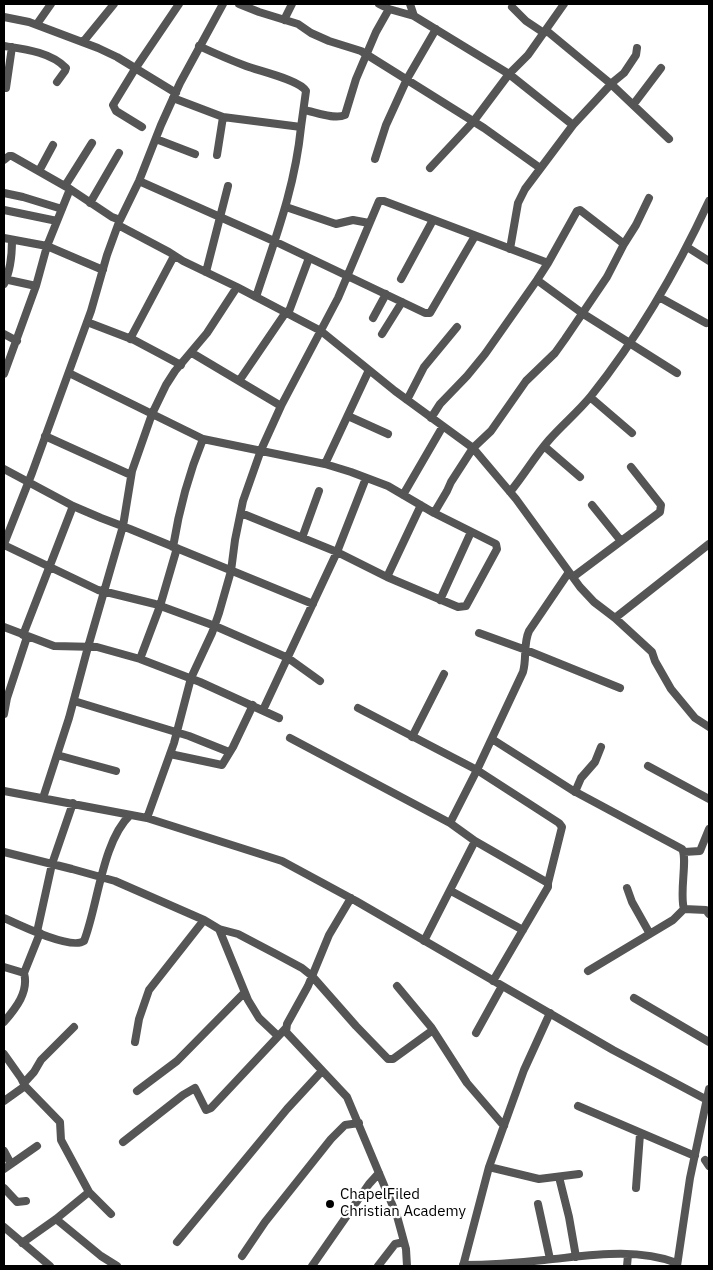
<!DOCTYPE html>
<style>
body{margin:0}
#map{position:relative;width:713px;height:1270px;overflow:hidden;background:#fff;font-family:"IBM Plex Sans",sans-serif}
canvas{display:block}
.frame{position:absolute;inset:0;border:5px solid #000;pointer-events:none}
</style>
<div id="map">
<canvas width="713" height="1270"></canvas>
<div class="frame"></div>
</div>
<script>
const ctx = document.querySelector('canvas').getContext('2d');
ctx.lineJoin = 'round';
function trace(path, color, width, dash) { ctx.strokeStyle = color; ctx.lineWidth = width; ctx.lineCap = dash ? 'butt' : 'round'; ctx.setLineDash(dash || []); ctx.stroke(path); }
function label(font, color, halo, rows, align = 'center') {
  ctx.font = font + ' "IBM Plex Sans",sans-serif'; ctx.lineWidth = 4.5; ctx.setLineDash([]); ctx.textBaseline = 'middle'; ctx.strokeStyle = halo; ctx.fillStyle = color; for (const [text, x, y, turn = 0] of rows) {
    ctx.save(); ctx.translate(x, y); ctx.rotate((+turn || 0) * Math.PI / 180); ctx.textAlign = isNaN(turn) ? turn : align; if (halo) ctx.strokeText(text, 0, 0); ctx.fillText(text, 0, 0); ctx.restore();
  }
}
trace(new Path2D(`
 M239,4l20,8 39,12 13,9 18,8 32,10 123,77 56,40
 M379,4l10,5 25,7 95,58 64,51
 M410,4l4,12
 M512,7l14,14 18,12
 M4,17l25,5 69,26 19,9 59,36
 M284,20l8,-16
 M37,24l14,-20
 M547,31l64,53 58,55
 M83,42l31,-38
 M4,46c20,3 47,6 62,22l-1,3 -8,11
 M6,88l6,-41
 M173,98l50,19 78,10 5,-36c-6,-11 -47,-20 -60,-25 -16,-6 -32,-13 -47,-20
 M633,105l28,-37
 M304,110c11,2 31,10 41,5l11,-36 20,-47 13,-23
 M142,127l-26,-16 -3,-6 22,-36 44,-65
 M156,139l39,15
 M217,155l6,-38
 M375,159l11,-34 21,-46 29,-50
 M4,160l5,-4h3l58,33 42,28 8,3 19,-39 22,-56 19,-42 43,-79
 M430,168l43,-46 36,-48 19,-19 36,-51
 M39,171l14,-26
 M139,181l135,60 151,72h5l45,-77
 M65,186l27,-43
 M70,189l-23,57 56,24
 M4,193l19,4 39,12
 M90,203l29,-50
 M286,207l50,17 17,-4 16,3
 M4,210l53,11
 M118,225l51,27 14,9 54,26 84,44 74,60 78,57 43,51 64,88 14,15 21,16 37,34 3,9 16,28 24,29 14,9
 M4,238l43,8 -11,40 -32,88
 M687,247l22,14
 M510,249l8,-46 7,-14 48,-64 40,-43 11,-9 12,-18 1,-7
 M206,272l22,-86
 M4,279l32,7
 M401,279l32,-59
 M537,280l45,33 95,60
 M4,284c7,-14 8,-29 8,-44
 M256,297c19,-58 39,-109 45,-170
 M659,297l47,26
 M288,314l21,-56
 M373,318l13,-24
 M87,322l47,18 47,25
 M4,334l13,7
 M382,334l20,-32
 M130,339l44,-83
 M192,353l89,53
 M69,373l134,66 122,25 26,8 37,14 46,27 62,31 1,5 -31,57 -8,1 -71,-30 -50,-25 -96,-39
 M239,381l47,-69
 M590,397l42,36
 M407,400l17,-33 33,-40
 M348,416l40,18
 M431,418l9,-14 27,-28 18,-22 52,-74 11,-17 29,-52 3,-1 44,34
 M45,436l86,39
 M544,446l36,31
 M325,464l44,-94
 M4,469l69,37 28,12 29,11 183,75
 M510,492c14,-17 25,-36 39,-52 13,-15 29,-28 42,-44 48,-60 86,-126 118,-195
 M403,495l40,-69
 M592,505l29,36
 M434,513l13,-22 4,-9 22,-34 18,-17 35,-50 29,-28 10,-14 42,-62 17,-33 12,-19 13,-27
 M302,538l17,-47
 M4,544l28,-71 59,-162 16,-56 12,-33
 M4,545l94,45 57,14 60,22 73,32 32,23
 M173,547c6,-37 16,-74 30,-108
 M387,577l34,-72
 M573,577l87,-65 1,-7 -30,-38
 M440,600l31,-68
 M615,618l94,-74
 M4,627l50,19 43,1 43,12 60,23 79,36
 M479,633l47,17 94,38
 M23,635l50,-129
 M140,659l20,-53 17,-58
 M74,701l115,35 40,16
 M358,708l119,62 82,53 3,4 -14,56
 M263,710l74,-158 29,-74
 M4,714l3,-16 20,-61
 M412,737l32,-63
 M290,738l160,85 25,18 -51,100
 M492,739l80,51 110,59c6,9 -3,44 2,60
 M170,754l52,11 11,-18 20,-42
 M57,755l59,16
 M648,766l61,33
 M4,791l143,27 135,43 74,40 257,149 96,51
 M575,792l6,-14 14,-16 6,-15
 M43,798l26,-80 19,-71 35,-121 9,-55 20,-57 14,-29 9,-14 32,-38 30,-46
 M147,818l27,-75 17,-65 21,-45 7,-20 12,-42 4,-31 8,-39 18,-51 20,-44 57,-108 41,-97h5l164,62
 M450,823l27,-53 46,-98c4,-14 0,-28 6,-41l40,-59
 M475,841l73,42v4l-55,94
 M4,852l68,17 43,12 89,39 15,9 19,5 38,20 26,14 10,8 44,50 32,33h5l40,-29
 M684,852l16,-1 9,-22
 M627,888l5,14 18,32
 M451,891l72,39
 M351,898l-22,37 -21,51 -21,38 -1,8 61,65 50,119 9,33 1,17
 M4,918c15,7 67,32 80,23 14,-36 18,-99 46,-126
 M219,929l29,71 11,18 19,18
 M37,932l15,-68 21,-61
 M4,967l20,6 16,-40
 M588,971l85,-51 11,-11 22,1 3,4
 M397,986l34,41 36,56 37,43
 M634,998l75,44
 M4,1022c12,-14 25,-30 20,-49
 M476,1033l26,-47
 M135,1042l4,-23 10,-29 55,-70
 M4,1054l17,24 4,8 35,36 1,18 28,52 -33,27 -34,24
 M24,1083l10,-11 7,-12 33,-33
 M137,1091l40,-30 67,-68
 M4,1101l21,-15
 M578,1106l117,50
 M123,1142l60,-47 12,-7 11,22 5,-2 75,-80
 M4,1151l7,13
 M705,1160l4,6
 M489,1167l50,12 40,-5
 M4,1169l33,-23
 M559,1177l10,40 7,40
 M4,1188l13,14 9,-1
 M636,1188l4,-54
 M89,1192l22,22
 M538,1204l12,55
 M56,1219l45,37 16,10
 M4,1227l46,39
 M177,1242l110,-133 35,-38
 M242,1256l23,-34 66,-83 14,-14 14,-2
 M463,1265c27,0 54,-2 81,-5 43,-4 90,-13 133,3
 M312,1266l57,-82 10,-11
 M378,1266l17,-22 9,-2
 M463,1266l26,-99 35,-97 26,-57
 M627,1266l1,-11
 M677,1266l13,-88 19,-89`), '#555', 8);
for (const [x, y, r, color] of [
 [330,1204,5,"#000"]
]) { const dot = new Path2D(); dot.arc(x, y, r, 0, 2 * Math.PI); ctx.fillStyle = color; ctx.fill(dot); trace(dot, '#fff', 2); }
label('15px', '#000', '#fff', [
 ["ChapelFiled",340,1195],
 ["Christian Academy",340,1212]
], 'left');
</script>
